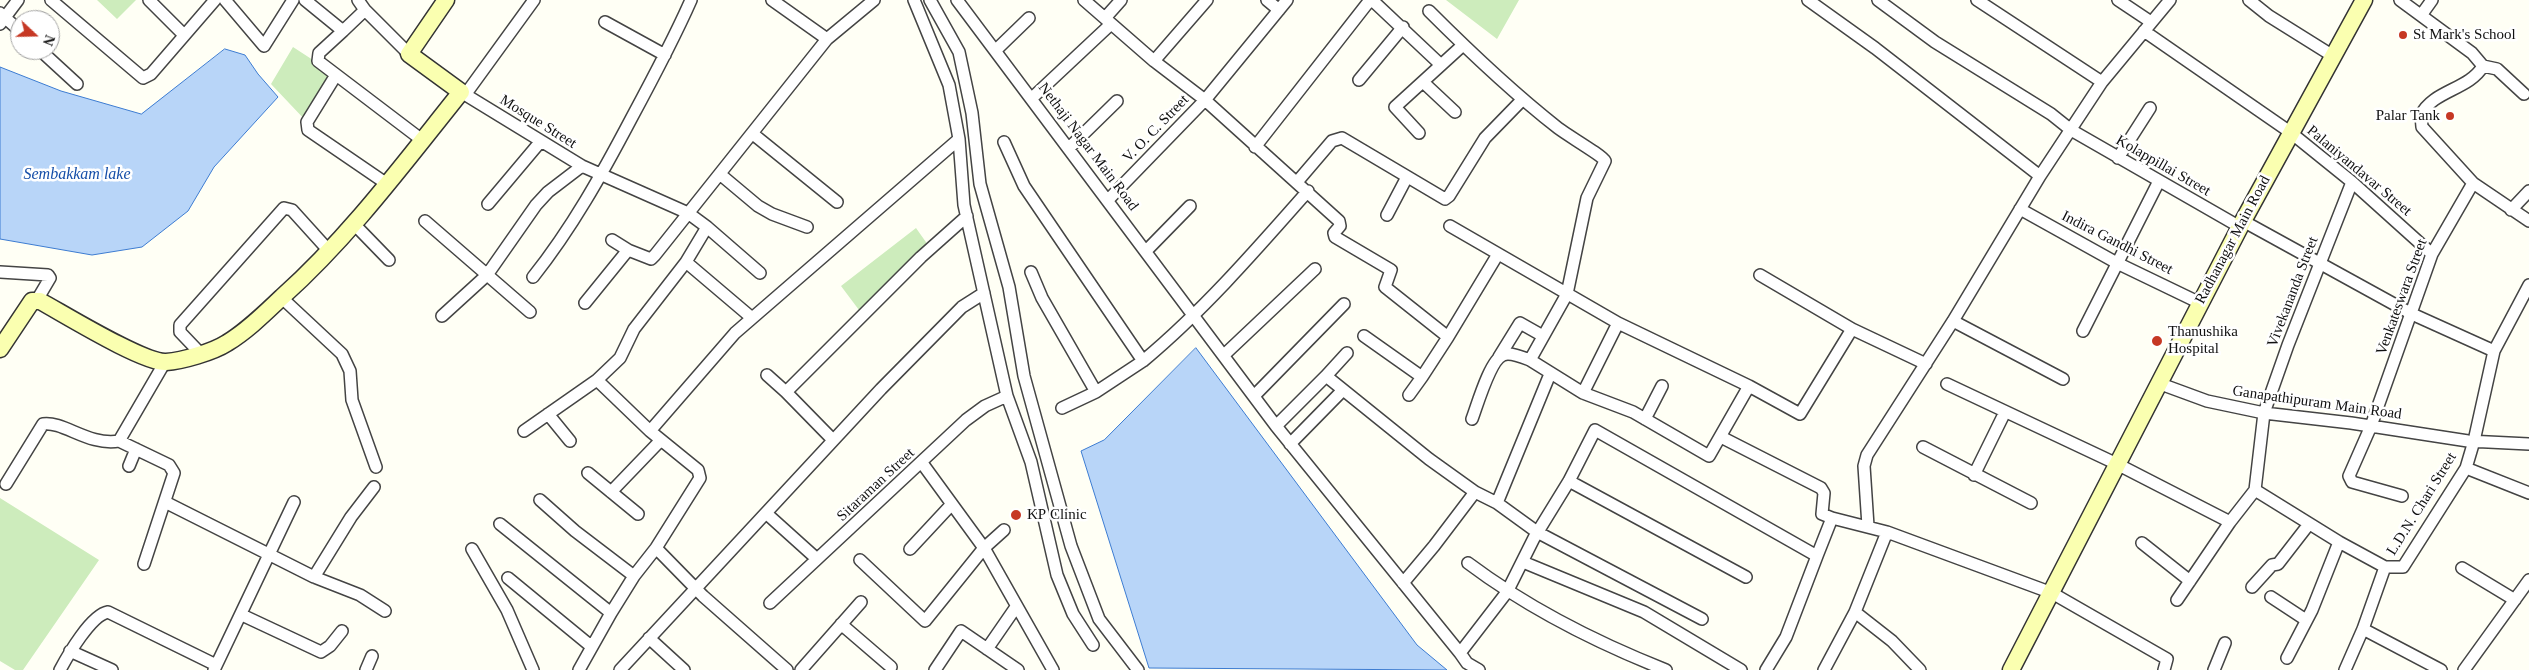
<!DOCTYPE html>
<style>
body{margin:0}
#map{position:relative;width:2529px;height:670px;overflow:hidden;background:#fffff5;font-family:Georgia,serif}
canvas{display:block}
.north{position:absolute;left:10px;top:10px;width:50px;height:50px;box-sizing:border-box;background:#fff;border:1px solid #a0a0a0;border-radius:50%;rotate:111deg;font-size:14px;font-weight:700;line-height:20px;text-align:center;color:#111}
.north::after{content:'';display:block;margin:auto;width:18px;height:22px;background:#c63824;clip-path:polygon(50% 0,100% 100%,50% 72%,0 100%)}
</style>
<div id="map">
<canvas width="2529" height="670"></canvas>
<div class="north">N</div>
</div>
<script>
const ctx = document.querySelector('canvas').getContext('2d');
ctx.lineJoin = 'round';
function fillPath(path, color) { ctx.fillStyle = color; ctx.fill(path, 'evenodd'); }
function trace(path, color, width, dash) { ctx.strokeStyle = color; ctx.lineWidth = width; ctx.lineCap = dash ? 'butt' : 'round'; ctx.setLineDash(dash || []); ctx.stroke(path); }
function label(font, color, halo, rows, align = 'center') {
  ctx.font = font + ' Georgia,serif'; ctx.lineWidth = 5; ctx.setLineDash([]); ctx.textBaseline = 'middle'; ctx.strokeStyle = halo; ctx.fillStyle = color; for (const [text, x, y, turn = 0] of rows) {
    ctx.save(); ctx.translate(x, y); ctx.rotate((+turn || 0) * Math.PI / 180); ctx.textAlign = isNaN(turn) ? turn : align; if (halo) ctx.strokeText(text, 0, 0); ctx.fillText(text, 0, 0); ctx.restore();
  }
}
fillPath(new Path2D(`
 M97,0h39l-19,19z
 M1446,0h73l-22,39z
 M293,47l43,28 -29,47 -36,-38z
 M916,228l12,17 -69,65 -18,-24z
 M0,498l99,62 -76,110h-8l-15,-9z`), '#cdecbc');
const water = new Path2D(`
 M225,49l20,6 13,19 20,23 -64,70 -26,44 -46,36 -50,8 -92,-16v-172l61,24 80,23z
 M1196,348l221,297 30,25 -298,-2 -68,-217 23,-11z`);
fillPath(water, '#b8d5f8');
trace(water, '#3d7cd1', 1);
const street = new Path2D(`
 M51,0l92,78 8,-4 64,-74
 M149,0l35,35
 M225,0l39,46 29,-46
 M305,0l38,31 22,-21
 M358,0l7,10 44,44
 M772,0l55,39
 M914,0l35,85 10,54 5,66 43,191 24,66 26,113 16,39 20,31
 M930,0l29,52 13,61 8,71 29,103 15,89 47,170 28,73 39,51
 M957,0l319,426 184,227 47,-61 27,-54 35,-57 26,-51 222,126 15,-38 55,14 165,61 115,66 -3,11
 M1084,0l70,61 51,39 134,121 1,5 -6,7 1,4 56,33 -6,17 63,50 50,-83
 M1267,0l12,10
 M1372,0l69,65
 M1808,0l67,48 165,128
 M1878,0l57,42 116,72 20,16 169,97
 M1977,0l125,82
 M2118,0l33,22
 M2249,0l20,16 64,40
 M2400,0l72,53 11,13c-14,24 -50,24 -62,49l1,12 51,56 56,38
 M1429,11c41,41 83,81 129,117 9,7 45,28 47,33l-18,37 -20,96 -37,66 53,33 35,-70
 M0,13l20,18
 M2422,14l10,-14
 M1105,18l16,-18
 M605,22l60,33
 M0,24l18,-24
 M343,31l-24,22 -1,8 104,79
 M2144,31l146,101 62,50 80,72
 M40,50l37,34
 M996,50l33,-32
 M1154,61l53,-61
 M2483,66l14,3 27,25
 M336,75l-29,47 1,8 79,54
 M1359,80l44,-53
 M1423,82l32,30
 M461,92l121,74 106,47 19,14 -21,35 66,56
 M465,95l69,-95
 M1032,98l79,-74
 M1419,133l-24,-26 68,-62
 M753,134l84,68
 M1004,142l20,44 119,175c60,-50 113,-111 165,-170
 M1255,147l115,-147
 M1069,148l48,-47
 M2118,158l32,-50
 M721,175l37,31 14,8 35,13
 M1297,182l35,-41 10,-3 103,61 4,-3 36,-58 37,-38
 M1108,200l97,-100 82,-100
 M488,204l53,-63
 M2020,209l97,54 83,40
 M2511,210l18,-19
 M1387,215l20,-38
 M425,221l105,91
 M2243,221l169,93 82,37
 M355,225l34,35
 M1450,226l168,97 131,63 51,28 52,-85
 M707,227l53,46
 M612,240l16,10
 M1146,251l44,-45
 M0,272l48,3 2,3 -13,22
 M1031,272l11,26 54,94 47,-31
 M1760,275l92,54 74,35
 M533,277c39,-49 69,-103 98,-158 21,-39 42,-78 60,-119
 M282,298l60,56 8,17 2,29 24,67
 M585,303l43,-53 23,9 4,-4 172,-216 47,-39
 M442,316l45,-41 49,-70 12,-13 34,-26
 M1953,321l110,58
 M2083,331l76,-150
 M1364,336l58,41 -13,18
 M201,354l-21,-22v-7l104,-117 8,2 38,42
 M1224,355l91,-86
 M1499,357l21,-34 23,13
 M767,375l19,17
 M1326,376l21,-23
 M1422,377l26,-40
 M597,380l23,-22 14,-29 52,-67
 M2158,383l49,18 57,12 87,10 117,18 61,3
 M1947,384l170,80 113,58
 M1583,393l50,19 76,44 40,-70
 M1254,396l90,-92
 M1062,408l34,-16
 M548,414l22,27
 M1472,419c5,-13 18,-59 31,-64 7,-3 19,2 27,5
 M1645,419l17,-33
 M1276,426l50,-50 103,83 46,33 22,11 40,29 165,87
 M524,431l73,-51 53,51 85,-98 224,-194
 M1721,437l100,51 3,5 -2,21 10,4
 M833,440l-47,-48 135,-135 46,-41
 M1290,444l53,-54
 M1923,447l108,56
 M922,463l62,85 69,122
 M129,466l7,-17
 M2466,468l63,25
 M588,473l50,41
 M1974,475l31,-63
 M1569,481l177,96
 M6,484l37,-60c21,-3 45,22 76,17
 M2255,490l84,52 46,25h18l63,-99 8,-27 20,-90 35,-66
 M611,492l50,-52
 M2402,496l-50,-14 -3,-6 22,-50 61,-172 41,-71
 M540,500l35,31 59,45 -23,37
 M165,502l149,75 46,18 25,16
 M1497,503l53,-129
 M767,514l50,45
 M500,524l111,89 -32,57
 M1868,526l-4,-60 3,-11 86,-134 87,-145 62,-94 68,-82
 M2142,543l48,38
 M656,548l47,48 84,74
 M472,549l35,61 26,60
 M910,549l41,-44
 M860,560l65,61 59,-73 20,-18
 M1523,562l121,50 97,58
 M1468,563c60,45 127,79 198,107
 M144,564l30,-91 -5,-8 -50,-24 46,-79
 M2462,568l53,32
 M634,576l22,-28 44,-70 -2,-8 -48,-39
 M314,577l37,-60 23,-30
 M508,578l84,69
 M1403,583l31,-37 41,-54
 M2252,587l20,-22 6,-1 31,-40
 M2271,597l35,23
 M2177,600l53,-78 25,-32 9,-77 24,-68 64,-163
 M770,603l196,-183 19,-14 22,-10
 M1855,612l37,29 28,29
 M242,615l79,37 9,-6 12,-15
 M841,624l50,43
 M2363,629l78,41
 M649,638l35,32
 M987,649l29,-42
 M70,651l42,19
 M1460,653l7,10 12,7
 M2287,658l25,-48 27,-68
 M60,670c8,-15 31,-55 48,-58l108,53
 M214,670l80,-168
 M366,670l6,-14
 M620,670l261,-281 81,-82 22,-14
 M801,670l60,-68
 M935,670l26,-39 57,39
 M1766,670l20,-33 31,-81
 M1824,670l31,-58 32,-80
 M2214,670l11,-27
 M2345,670l18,-41 22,-62
 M2464,670l65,-90`);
const secondary = new Path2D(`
 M0,349l32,-48h8c24,13 103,62 126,61 16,-1 47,-10 61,-19 20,-12 38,-30 55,-46 68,-61 122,-134 179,-205l-52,-38 37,-54
 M2011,670l232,-449 121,-221`);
trace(street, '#444', 14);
trace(secondary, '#333', 19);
trace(street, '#fff', 11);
trace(secondary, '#faffb0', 16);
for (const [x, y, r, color] of [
 [2403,35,5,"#c63824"],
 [2450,116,5,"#c63824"],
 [2157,341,6,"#c63824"],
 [1016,515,6,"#c63824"]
]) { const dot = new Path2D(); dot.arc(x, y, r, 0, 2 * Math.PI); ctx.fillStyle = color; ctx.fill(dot); trace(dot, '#fff', 2); }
label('15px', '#111', '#fff', [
 ["St Mark's School",2413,35],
 ["Palar Tank",2440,116,"right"],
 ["Thanushika",2168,332],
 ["Hospital",2168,349],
 ["KP Clinic",1027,515]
], 'left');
label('15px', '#111', '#fff', [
 ["Mosque Street",538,122,32],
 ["V. O. C. Street",1156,129,-46],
 ["Nethaji Nagar Main Road",1088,147,53],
 ["Kolappillai Street",2163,166,30],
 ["Palaniyandavar Street",2359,171,40],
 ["Radhanagar Main Road",2233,240,-62],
 ["Indira Gandhi Street",2117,243,27],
 ["Vivekananda Street",2293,292,-69],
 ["Venkateswara Street",2402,297,-70],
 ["Ganapathipuram Main Road",2317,403,8],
 ["Sitaraman Street",876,485,-43],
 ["L.D.N. Chari Street",2422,504,-58]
]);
label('italic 16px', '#154ea8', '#fff', [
 ["Sembakkam lake",77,175]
]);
</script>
